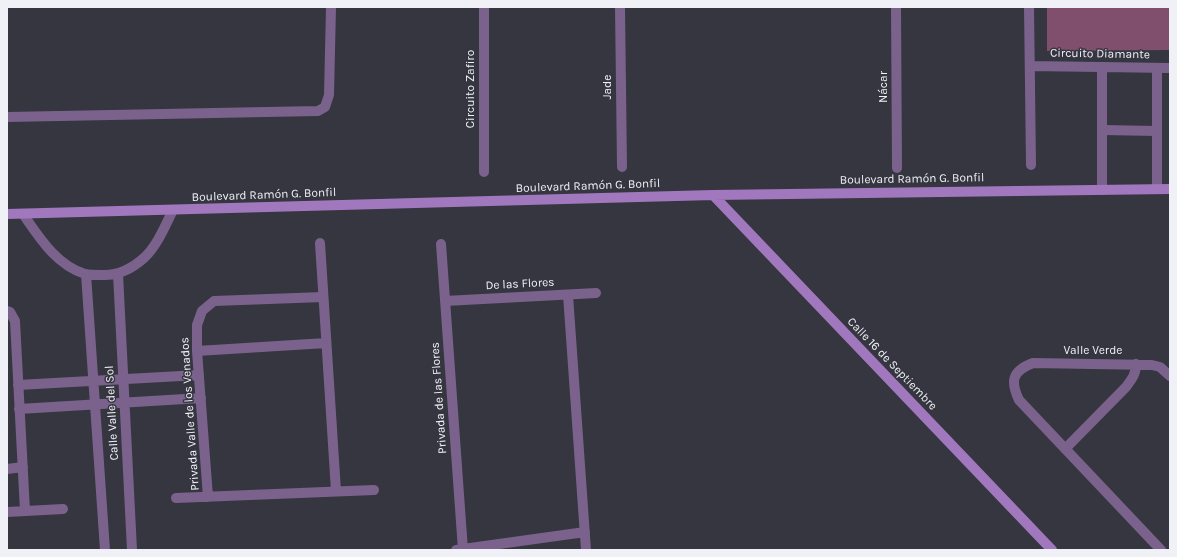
<!DOCTYPE html>
<meta charset="utf-8">
<style>
body{margin:0}
#map{position:relative;width:1177px;height:557px;overflow:hidden;background:#353640;font-family:Karla,sans-serif}
canvas{display:block}
.frame{position:absolute;inset:0;border:8px solid #f0f1f7;pointer-events:none}
</style>
<div id="map">
<canvas width="1177" height="557"></canvas>
<div class="frame"></div>
</div>
<script>
const ctx = document.querySelector('canvas').getContext('2d');
ctx.lineJoin = 'round';
function fillPath(path, color) { ctx.fillStyle = color; ctx.fill(path, 'evenodd'); }
function trace(path, color, width, dash) { ctx.strokeStyle = color; ctx.lineWidth = width; ctx.lineCap = dash ? 'butt' : 'round'; ctx.setLineDash(dash || []); ctx.stroke(path); }
function label(font, color, halo, rows, align = 'center') {
  ctx.font = font + ' Karla,sans-serif'; ctx.lineWidth = 3; ctx.setLineDash([]); ctx.textBaseline = 'middle'; ctx.strokeStyle = halo; ctx.fillStyle = color; for (const [text, x, y, turn = 0] of rows) {
    ctx.save(); ctx.translate(x, y); ctx.rotate((+turn || 0) * Math.PI / 180); ctx.textAlign = isNaN(turn) ? turn : align; if (halo) ctx.strokeText(text, 0, 0); ctx.fillText(text, 0, 0); ctx.restore();
  }
}
fillPath(new Path2D(`
 M1047,7h123v43l-123,1z`), '#814f6e');
trace(new Path2D(`
 M1102,130l55,1`), '#7b628d', 10);
trace(new Path2D(`
 M620,7l2,160
 M896,7l1,161
 M1029,7l2,158
 M1030,66l140,2
 M1102,67v123
 M1157,68v121
 M7,117l311,-6 7,-4 4,-12 2,-88
 M484,172v-165
 M23,214c16,23 33,51 62,60 5,1 11,1 16,1 17,1 31,-6 44,-18 13,-13 20,-31 28,-47
 M320,243l16,248
 M441,244l22,306
 M86,274l19,276
 M118,274l14,276
 M568,295l18,255
 M445,301l151,-8
 M7,311l3,1 5,9 10,190
 M197,351l129,-8
 M18,385l181,-10
 M19,409l182,-11
 M1065,449l61,-62c6,-8 10,-13 10,-23
 M7,469l16,-2
 M208,497l-11,-146v-26l5,-14 12,-10 109,-4
 M176,498l198,-8
 M7,512l56,-3
 M456,550l129,-18
 M1161,550l-142,-150c-9,-19 -7,-29 14,-37l119,2 8,2 10,9`), '#7b628d', 10);
trace(new Path2D(`
 M713,195l339,355
 M7,214l706,-19 457,-6`), '#a178be', 10);
label('12px', '#f0f1f7', '#353640', [
 ["Circuito Diamante",1100,54,1],
 ["Jade",608,87,-90],
 ["Nácar",884,87,-90],
 ["Circuito Zafiro",471,89,-90],
 ["Boulevard Ramón G. Bonfil",912,179,-1],
 ["Boulevard Ramón G. Bonfil",588,186,-2],
 ["Boulevard Ramón G. Bonfil",264,195,-2],
 ["De las Flores",520,284,-3],
 ["Valle Verde",1093,351],
 ["Calle 16 de Septiembre",892,364,46],
 ["Privada de las Flores",439,398,-94],
 ["Calle Valle del Sol",112,413,-93],
 ["Privada Valle de los Venados",190,414,-94]
]);
</script>
